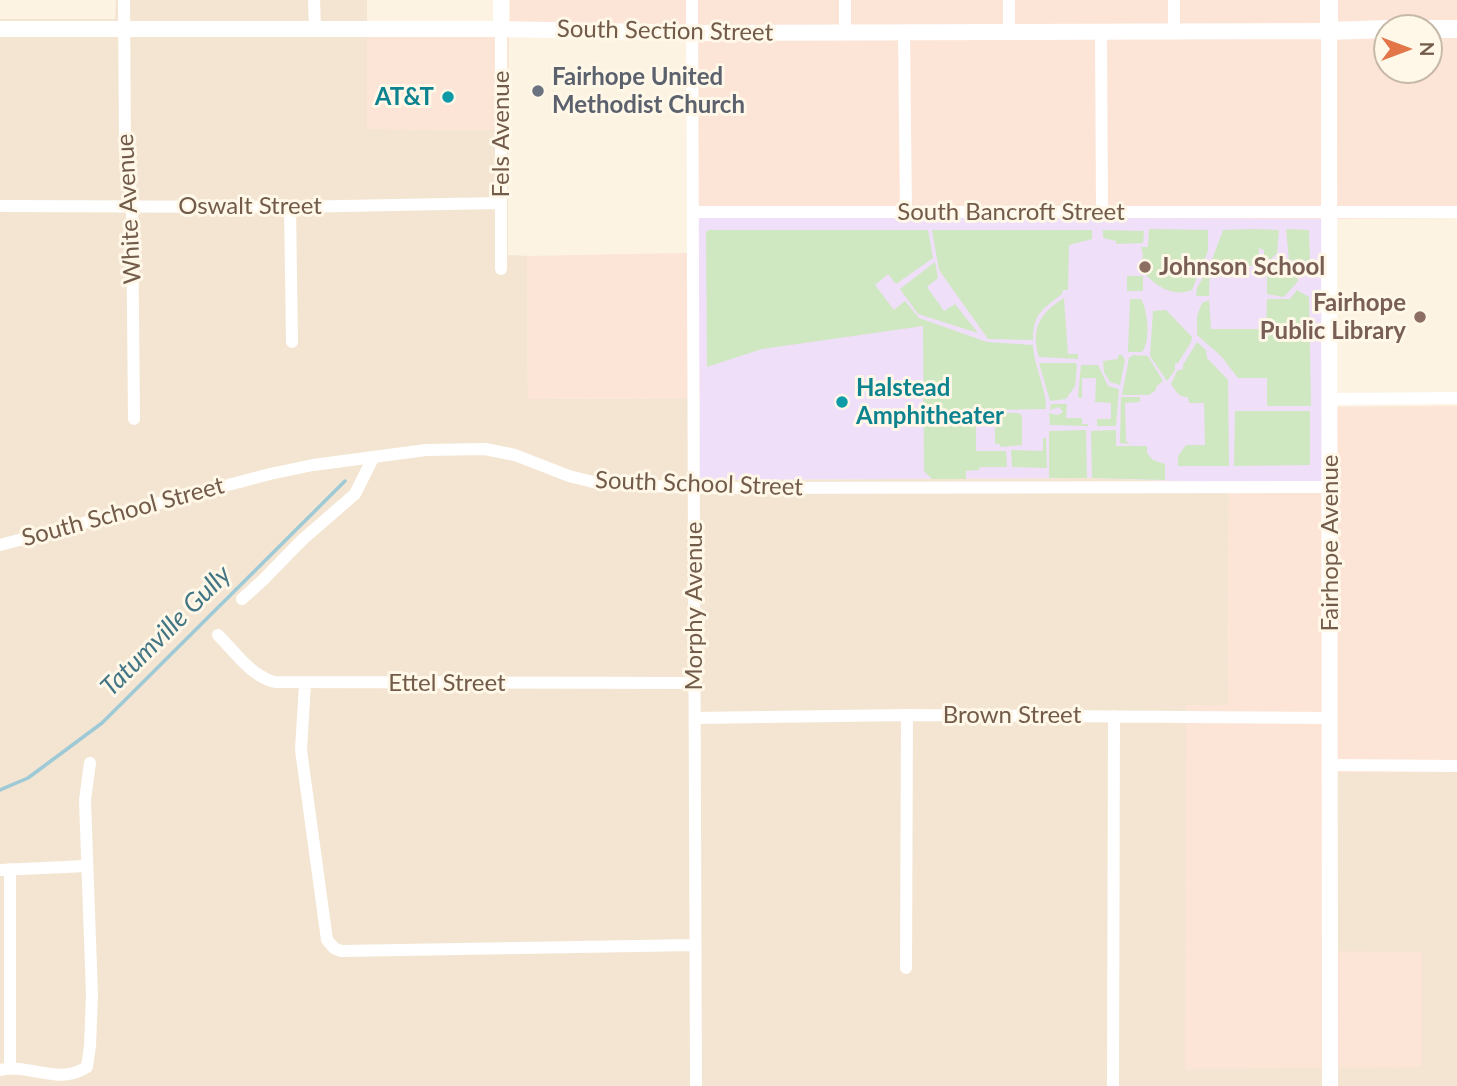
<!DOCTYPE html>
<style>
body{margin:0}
#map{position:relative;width:1457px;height:1086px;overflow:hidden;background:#fcf3e2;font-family:Lato,sans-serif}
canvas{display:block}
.north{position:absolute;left:1373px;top:14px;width:70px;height:70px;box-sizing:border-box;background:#fff7e8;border:2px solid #c7b9a8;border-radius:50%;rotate:90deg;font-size:19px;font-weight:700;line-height:28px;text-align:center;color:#725b49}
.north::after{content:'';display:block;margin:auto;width:24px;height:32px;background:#e37649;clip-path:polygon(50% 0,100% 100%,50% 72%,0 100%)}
</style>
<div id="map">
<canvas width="1457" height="1086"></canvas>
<div class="north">N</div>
</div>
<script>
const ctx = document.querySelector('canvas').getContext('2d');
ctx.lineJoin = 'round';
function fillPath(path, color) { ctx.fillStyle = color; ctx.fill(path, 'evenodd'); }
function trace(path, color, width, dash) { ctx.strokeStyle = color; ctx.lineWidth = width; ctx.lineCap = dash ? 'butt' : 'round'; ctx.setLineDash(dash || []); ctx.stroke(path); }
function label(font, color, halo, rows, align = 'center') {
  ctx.font = font + ' Lato,sans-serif'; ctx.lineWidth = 6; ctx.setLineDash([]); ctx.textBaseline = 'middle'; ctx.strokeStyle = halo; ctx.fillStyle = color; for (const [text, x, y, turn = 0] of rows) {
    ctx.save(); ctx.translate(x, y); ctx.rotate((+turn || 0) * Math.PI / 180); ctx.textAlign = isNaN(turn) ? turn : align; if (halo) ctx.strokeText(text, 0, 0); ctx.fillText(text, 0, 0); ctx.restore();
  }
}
fillPath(new Path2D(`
 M116,0h251v129l141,1v125l19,1 1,143 171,-1 1,82 392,-2 137,5 -1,222h-41l151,247v-180h119v314h-1457v-1067h115z`), '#f3e5d1');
fillPath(new Path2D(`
 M510,0h947v218l-132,1 -626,179 -171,1 -1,-143 160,-3 -1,-214 -177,-2 -1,93 -141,-1v-107l143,-1zM1387,28h42v42h-42z
 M1457,406v366l-119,1v178l84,1v115l-237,2 1,-364h42l1,-222 96,-76z`), '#fce4d6');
fillPath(new Path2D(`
 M698,216l627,3 -1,264h-95l-137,-5 -392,2z`), '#f0dff8');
fillPath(new Path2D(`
 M1149,229l59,1v21l-16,39c-21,8 -37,-5 -51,-20l2,-15 -2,-8h7z
 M1254,229l25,1 -2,23 -6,6h-7v-9l-5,-2v13h4l-1,5 -52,-1 -1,31h-13l1,-8 13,-23 13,-35z
 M1286,229l23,1 1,31 -21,-1z
 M709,230h219l5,28 -37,26 -8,-10 -13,11 19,25 11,-9 14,17 68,24 46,3c1,22 13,42 13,64l-53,1v6h-17v35h30l1,16h-27l-1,3 -13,1v8h-34l-8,-8 -1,-145 -161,23 -55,18 -1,-135z
 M932,230h160v9l-23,6 -1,45h-5l-1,4c-19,15 -29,19 -29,46l-45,-1 -49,-69z
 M1103,230l41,1 -1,12 -27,1v-3l-13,-3z
 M935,262l3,16 -11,9 17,24 11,-7 23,29 -60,-19 -18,-25z
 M1289,263h21v7l-5,-4 -9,5 2,10 -14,16 -17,-3v-28l4,-1 4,5 7,1 6,-4z
 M1127,276h16v15h-16z
 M1297,290l12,7 2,109h-44v-28h-29l-17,-22 -24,-21v-19l5,-13 7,-3 2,29h55l1,-30h23z
 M1064,298l4,56h10v5l-39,-2c-9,-28 1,-44 25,-59z
 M1130,299h11c7,12 10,42 1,53h-14z
 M1166,310l26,27 -1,5 -13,21 -3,1v6l-8,11 -17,-25 3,-45z
 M1197,342l9,8 1,8 21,22 1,86h-51v-10l8,-11h19l-1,-42h-15l-1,-6c-9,1 -12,-6 -17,-13l6,-13 6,-2v-4z
 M1118,355h4l3,5 -5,25 -10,-3 -6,-10 -1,-11 15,-2z
 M1133,355l15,1 15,25 -6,5 -2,5 -6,4h-27l7,-37z
 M1039,363h36l2,2 -2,21 -9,13 -16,2z
 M1081,365h17l10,21 11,3 -3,37h-19v-7h14v-16l-16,-1 1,-24h-14v20l-4,-1z
 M1121,397h19v5l-15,1 1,38 4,3 -10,-1z
 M1051,404h16l-1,14h16v6h6v2l-38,-1 -1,-12 9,2 5,-3 -4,-5 -9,3z
 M1235,411h75v54l-76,1z
 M997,413h22l3,3v29l-21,2 -2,-3h-4v-26h2z
 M1086,430l1,48h-38v-47z
 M1116,430v16h31v7l6,7 12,4v16l-73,-2 -1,-47z
 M1043,438h3l1,30 -35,-1 -1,-17 32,1z`), '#cfe8c1');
trace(new Path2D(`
 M0,790l28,-12 74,-55 243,-242`), '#9ec9d6', 3.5);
trace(new Path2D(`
 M124,0l1,146 7,59 2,214
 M314,0l1,28
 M692,0l4,1086
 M1009,0v33
 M1174,0v32
 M845,33v-33
 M904,33l2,179
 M1101,33l1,180
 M0,206l290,1 210,-4
 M290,207l2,135
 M693,212h764
 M501,269v-240
 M1331,399l126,-1
 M0,545l270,-71 43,-9 113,-15 59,-1 30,6 54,21 28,7 97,5 636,-1
 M242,599l21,-19 39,-40 53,-46 18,-36
 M218,635c16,16 34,42 57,47l419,1
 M305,683l-4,67 26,190 7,8 7,3 354,-6
 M695,718l212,-3 423,3
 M1330,765l127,1
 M10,869v199
 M0,870l86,-4
 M906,968l1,-253
 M0,1070c29,-7 58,16 87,-3l3,-21 2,-51 -7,-195 5,-37
 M1113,1086l1,-370`), '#fff', 12);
trace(new Path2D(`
 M501,0v29
 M0,29h501l191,4 637,-2 1,1055`), '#fff', 16);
trace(new Path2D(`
 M1329,0v31l58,-2
 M1429,29h28`), '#fff', 18);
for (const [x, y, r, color] of [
 [538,91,7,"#6b7280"],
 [448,97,7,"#0f9aa8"],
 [1145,267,7,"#8d6e63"],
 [1420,317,7,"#8d6e63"],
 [842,402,7,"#0f9aa8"]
]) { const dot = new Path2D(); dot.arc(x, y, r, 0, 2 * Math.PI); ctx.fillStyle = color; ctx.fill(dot); trace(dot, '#fff7e8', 2.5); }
label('24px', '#725b49', '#fff7e8', [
 ["South Section Street",665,31,1],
 ["Fels Avenue",501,134,-90],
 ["Oswalt Street",250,206],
 ["White Avenue",129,209,-93],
 ["South Bancroft Street",1011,212],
 ["South School Street",699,484,2],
 ["South School Street",123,512,-15],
 ["Fairhope Avenue",1330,543,-90],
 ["Morphy Avenue",694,606,-90],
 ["Ettel Street",447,683],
 ["Brown Street",1012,715]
]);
label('bold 24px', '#5b616d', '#fff7e8', [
 ["Fairhope United",552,77],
 ["Methodist Church",552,105]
], 'left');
label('bold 24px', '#0d838f', '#fff7e8', [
 ["AT&T",434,97],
 ["Halstead",856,388,"left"],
 ["Amphitheater",856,416,"left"]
], 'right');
label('bold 24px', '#785e54', '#fff7e8', [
 ["Johnson School",1159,267],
 ["Fairhope",1406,303,"right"],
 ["Public Library",1406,331,"right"]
], 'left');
label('italic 26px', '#437685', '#fff7e8', [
 ["Tatumville Gully",166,631,-45]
]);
</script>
